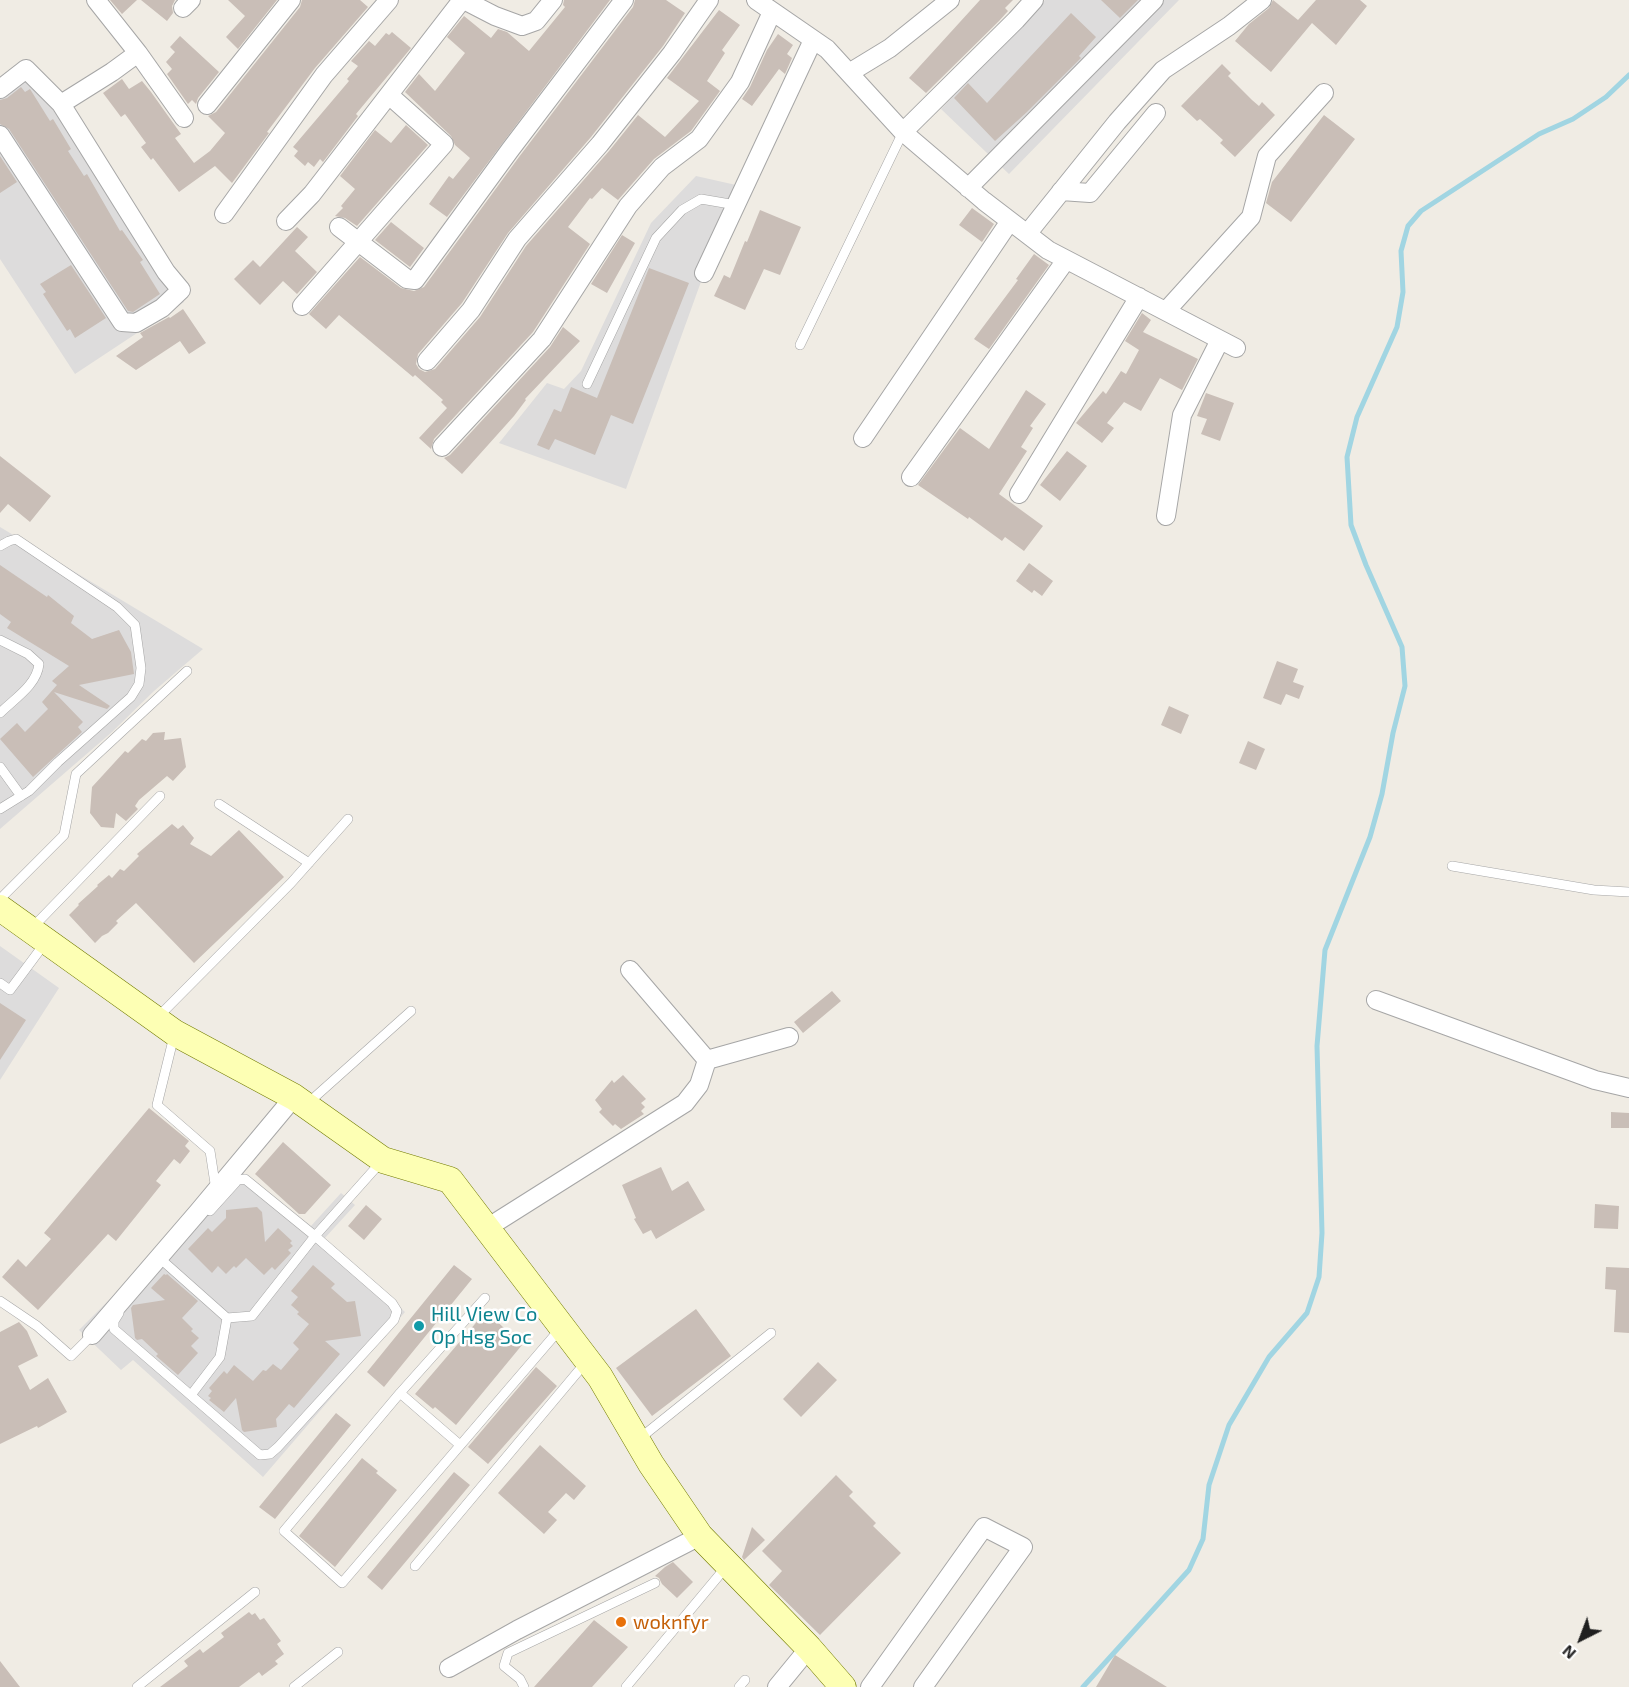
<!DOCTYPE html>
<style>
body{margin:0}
#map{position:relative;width:1629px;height:1687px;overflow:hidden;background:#f0ece4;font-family:"Exo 2",sans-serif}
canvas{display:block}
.north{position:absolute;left:1551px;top:1609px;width:60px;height:60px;-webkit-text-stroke:4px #fff;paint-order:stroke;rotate:222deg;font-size:16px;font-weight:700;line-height:24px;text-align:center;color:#1f1f1f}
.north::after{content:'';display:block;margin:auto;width:21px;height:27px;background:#1f1f1f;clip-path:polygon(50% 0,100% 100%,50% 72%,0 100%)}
</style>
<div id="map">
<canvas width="1629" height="1687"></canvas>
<div class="north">N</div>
</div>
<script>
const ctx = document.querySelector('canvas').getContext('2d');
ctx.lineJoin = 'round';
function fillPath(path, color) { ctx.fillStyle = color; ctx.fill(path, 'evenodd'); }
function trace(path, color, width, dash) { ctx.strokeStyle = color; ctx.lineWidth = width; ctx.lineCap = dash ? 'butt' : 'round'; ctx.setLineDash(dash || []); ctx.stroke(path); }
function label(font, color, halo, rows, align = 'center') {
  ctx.font = font + ' "Exo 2",sans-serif'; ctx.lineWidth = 5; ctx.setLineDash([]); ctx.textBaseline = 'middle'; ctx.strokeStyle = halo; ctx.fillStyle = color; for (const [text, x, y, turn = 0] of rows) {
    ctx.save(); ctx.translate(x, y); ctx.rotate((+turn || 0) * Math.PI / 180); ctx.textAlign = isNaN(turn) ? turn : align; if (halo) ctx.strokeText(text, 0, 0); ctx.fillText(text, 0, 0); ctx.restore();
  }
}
fillPath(new Path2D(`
 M1045,0h134l-170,174 -68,-65z
 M26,70l158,232 -109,72 -75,-115v-167z
 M696,176l40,9 -110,304 -127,-46 48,-60 17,6 17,-18 70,-148z
 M0,527l203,122 -49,42 -42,41 -112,97z
 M0,946l59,42 -59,92z
 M239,1170l72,56 30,-33 14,12 -31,34 81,73 -142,165 -130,-117 -12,10 -42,-40z`), '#dddcdc');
trace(new Path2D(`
 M1083,1687l106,-117 14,-31 6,-54 20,-60 40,-68 38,-44 12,-36 3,-44 -5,-187 8,-96 45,-113 12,-43 11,-61 12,-47 -3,-39 -36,-82 -15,-40 -4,-68 10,-40 40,-90 6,-35 -2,-41 7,-25 13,-15 118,-77 34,-15 33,-22 23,-22`), '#a1d5e2', 5);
fillPath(new Path2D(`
 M110,0h27l-15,14z
 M141,0h34l-3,6 1,7 -6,8z
 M228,0h49l-39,49 -12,-12 19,-21z
 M302,0h58l8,7 -53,61 -48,64 2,1 -37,50 -17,-17 -36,26 -26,-34 -2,2 -10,-13 5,-4 -21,-29 -4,3 -18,-24 19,-14 7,10 13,-8 9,11 30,42 -6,4 19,25 16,-12 15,-18 -17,-17 8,-4 84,-105z
 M564,0h46l-163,217 -18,-13 20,-28 4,3 17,-21 -15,-13 -4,-9 -46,-44 14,-18 16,17 30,-38 -18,-16 17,-21 27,22 7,-9 9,3 22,19 36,-44 -2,-2z
 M635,0h31l19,13 -22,33 -72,91 -83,96 -46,70 -44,51 -2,10 3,5 6,3 10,-3 45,-52 46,-71 83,-95 29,-36 27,22 34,-36 -32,-23 52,-68 21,15 -18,25 3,3 -18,28 13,10 -29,40 -37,28 -36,41 -16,-12 -10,11 -2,-1 -22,29 22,17 -57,88 -99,107 -3,10 -12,-11 28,-30 -6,-6 2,-2 -28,-25 -2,2 -74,-62 -13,14 -17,-15 51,-57 41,31 13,3 10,-4 95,-130 114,-150z
 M980,0h33l-8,8 3,3 -9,10 -73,72 -17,-15z
 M1101,0h37l-18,18z
 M1273,0l25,20 18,-20h44l7,6 -31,39 -24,-22 -41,49 -36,-31 14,-17 20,-16z
 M1071,13l25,24 -17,19 2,2 -54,54 -32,29 -41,-43 14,-15 19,20z
 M392,32l19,16 -55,66 2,2 -35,46 -3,-3 -6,8 -6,-5 -3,4 -11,-10 4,-5 -5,-4 56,-66 -2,-2 11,-13 -7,-5 18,-20 6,5 11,-13 3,2z
 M778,34l15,11 -6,9 5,4 -7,16 -6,-5 -27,37 -10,-7 8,-12 17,-37z
 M180,36l39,36 -21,26 -2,6 -4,-4 -4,4 -21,-30 5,-5 -6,-7 9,-10 -5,-5z
 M1222,64l9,9 -3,3 24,24 7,6 3,-4 13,13 -40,42 -15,-14 3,-3 -23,-21 -3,2 -16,-15z
 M21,87l4,5 5,-3 20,32 3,-2 18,30 -3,2 16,25 3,-2 33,57 2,-1 21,30 -3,2 20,32 -27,18 -5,-1 -119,-182 -9,-5v-24l7,-2z
 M1324,115l31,24 -64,83 -25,-19 6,-21z
 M406,125l22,20 -71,81 -12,-8 -10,-2 8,-8 -2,-2 14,-17 -15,-13 35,-46 16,13z
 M0,156l17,26 -17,11z
 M972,208l22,16 -12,18 -23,-17z
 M760,210l41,17 -21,48 -16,-6 -19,41 -31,-14 10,-21 6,3 15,-37 2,1z
 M391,222l33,26 -14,19 -35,-27z
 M297,227l11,10 -13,14 22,21 -20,22 -14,-13 -23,24 -26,-26 19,-19 7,7z
 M622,235l13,8 -28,50 -16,-9z
 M1034,254l15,11 -60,84 -15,-10 44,-59 -2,-1z
 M71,265l35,53 -31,20 -5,-9 -3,2 -24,-37 3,-2 -6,-8z
 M649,268l40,15 -56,141 -22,-9 -16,40 -40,-16 -6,11 -12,-5 17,-36 7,3 10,-25 26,11z
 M183,309l23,34 -17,11 -9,-13 -44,29 -20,-14 27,-19 -3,-4 29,-16 1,1z
 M1142,313l9,7 -8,12 55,27 -16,31 -22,-12 -19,33 -17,-9 -17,21 7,5 -12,15 -26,-20 27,-32 3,3 15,-23 5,3 13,-24 -14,-9z
 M563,327l17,14 -55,58 1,1 -12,16 -52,58 -18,-16 6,-3 100,-108z
 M1026,390l20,14 -16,22 3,2 -12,19 6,4 -28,43 44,32 -19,25 -19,-14 -3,4 -33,-24 -1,2 -50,-34 42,-57 29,21z
 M1206,393l28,10 -14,38 -19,-7 6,-15 -10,-3z
 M1067,451l20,15 -27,35 -20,-16z
 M0,456l51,40 -21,26 -22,-18 -8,9z
 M1029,563l24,18 -11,15 -8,-6 -2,3 -16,-12z
 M0,565l47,32 1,-2 26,21 -3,7 21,16 27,-9 12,22 3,22 -55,11 31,21 -3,3 -53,-17 29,30 -5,5 4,5 -49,45 -33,-38 17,-16 8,9 23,-23 -6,-7 15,-17 -5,-4 17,-15 -62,-38 4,-6 -11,-8z
 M1277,661l21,8 -5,13 11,4 -5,13 -13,-5 -5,11 -18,-7z
 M1169,706l20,9 -8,19 -20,-9z
 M165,732l-1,8 17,-2 5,29 -13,14 -6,-5 -28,24 -4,6 3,3 -12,12 -10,-8 -2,15 -13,-1 -11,-14 2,-26 33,-36 3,2 14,-14 4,2 7,-8z
 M1248,741l17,8 -9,21 -17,-7z
 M172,824l6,5 5,-4 11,13 -4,6 21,12 28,-26 45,47 -90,86 -58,-60 -20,18 2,2 -10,10 -6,3 -7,7 -26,-28 10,-10 -1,-1 20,-18 -1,-1 12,-10 3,3 8,-9 4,2 15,-15 -2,-2z
 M832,991l9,10 -38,32 -9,-11z
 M0,1003l26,17 -26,40z
 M623,1075l23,24 -5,4 4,4 -4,4 3,3 -23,15 -6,-5 -2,2 -14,-14 3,-3 -7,-9 17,-20 2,3z
 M149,1108l40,33 -4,5 5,5 -10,13 -6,-5 -18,22 5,4 -45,56 -8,-7 -70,76 -36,-33 16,-18 8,8 25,-28 -7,-6z
 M1611,1112l18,1v15h-18z
 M283,1142l48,43 -26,29h-6l-44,-40z
 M661,1167l11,24 16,-10 17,29 -49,29 -5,-9 -8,4 -9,-15 2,-1 -14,-33z
 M1595,1204l24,2 -1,23 -24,-1z
 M366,1205l16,14 -18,21 -16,-14z
 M257,1207l5,5 3,30 13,-14 14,13 -2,2 3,3 -5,4 3,3 -16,17 -3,-3 -8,8 -18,-17 -10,10 -2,-2 -8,8 -8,-8 -6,7 -24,-24 20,-21 4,4 14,-14v-8z
 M313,1265l22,19 -4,4 16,14 8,-1 6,35 -36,5 15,13 -46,54 -5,-4 -13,15 1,8 -33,5 -2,-2 -6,-32 -12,14 -15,-12 2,-2 -3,-2 4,-5 -3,-3 15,-17 3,3 7,-9 19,16 10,-11 3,1 7,-7 8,6 18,-21 -6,-6 16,-19 -12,-10 2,-2 -8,-7 7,-8 -7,-6z
 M454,1265l18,14 -88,108 -17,-15z
 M1606,1267l23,1v65l-15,-1 2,-42 -11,-1z
 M164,1274l2,1 1,-1 31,27 -16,17 11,11 -2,2 8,7 -8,8 7,7 -20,22 -22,-19 2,-2 -16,-15 -5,1 -2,-2 -4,-30 2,-3 32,-5 -14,-12z
 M696,1309l35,47 -79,60 -36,-48z
 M486,1311l36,34 -66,80 -21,-18 -2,2 -18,-15z
 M19,1322l8,9 11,25 -20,10 12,24 18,-12 19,34 -29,16 -1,-2 -37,18v-112z
 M818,1362l19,18 -36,37 -18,-18z
 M536,1367l21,19 -69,78 -20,-17z
 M336,1413l15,12 -76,94 -16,-12z
 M540,1445l46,41 -12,14 -8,-7 -18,19 9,8 -13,14 -46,-41z
 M362,1458l16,13 -2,2 21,17 -62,77 -36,-31z
 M454,1472l16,13 -88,105 -15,-13z
 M836,1475l17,17 -4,4 27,27 -3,3 28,27 -81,82 -51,-50 13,-14 -20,-20z
 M752,1527l13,13 -21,20 -2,-3z
 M673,1562l20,20 -16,16 -15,-14 -3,-6 -4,-2 10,-9z
 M249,1612l3,3 3,-2 5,7 4,-2 17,23 -4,3 7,10 -9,7 3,3 -16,12 -3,-4 -20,15h-79l28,-21 -4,-5 16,-12 3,4 21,-16 -3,-4z
 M594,1620l34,27 -36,40h-58z
 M1115,1655l52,32h-71z
 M0,1661l20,26h-20z`), '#c9beb7');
const lane = new Path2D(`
 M800,345l103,-213
 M587,384l69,-146 26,-28 19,-11 35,6
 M0,546l9,-5 7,-2 101,68 18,18 6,43 -2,16 -8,13 -73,65 -29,29 -29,18
 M0,640l28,14 11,10c-2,21 -25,35 -39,49
 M0,767l21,29
 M219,804l90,59
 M1452,866l142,24 35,2
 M0,899l64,-64 12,-61 111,-103
 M32,928l128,-132
 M0,983l10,7 35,-47
 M157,1018l134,-135 57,-64
 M174,1036l-17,69 53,46 6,39
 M307,1104l104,-93
 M210,1211l28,-31 7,-1 70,57 66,-74
 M485,1298l-85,95 -116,138 58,52 218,-254
 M0,1301l37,25 34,30 21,-21
 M119,1313l-5,8v8l146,126 10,-1 8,-7 116,-127 3,-9 -5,-8 -77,-67 -63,80 -25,2 -63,-56
 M400,1393l60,52
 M191,1395l29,-38 7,-39
 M639,1439l132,-106
 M415,1566l171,-204
 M137,1687l118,-95
 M294,1687l44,-35
 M524,1687l-4,-8 -16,-13 4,-13 147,-70
 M626,1687l100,-120
 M739,1687l6,-7`);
const street = new Path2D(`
 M96,0l42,53 46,65
 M464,0l31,16 27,10 14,-5 17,-21
 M756,0l71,49 76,83 81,69 64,49 188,98
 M183,8l8,-8
 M849,73l41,-25 60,-48
 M0,89l26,-20 35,35 105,168 15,18 -19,18 -26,15 -14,-1 -122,-187
 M61,104l51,-32 26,-19
 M207,105l84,-105
 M903,132l113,-112 18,-20
 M968,188l186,-188
 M1061,191l29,2 66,-80
 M224,214l100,-139 65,-75
 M286,221l26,-27 150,-194
 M339,227l68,52 8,1 95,-130 114,-150
 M1027,234l90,-112 46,-52 66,-44 33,-26
 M704,273l109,-233
 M302,306l142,-162 -55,-49
 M1166,311l85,-94 16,-61 57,-63
 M427,361l44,-51 46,-71 83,-95 72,-91 37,-53
 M863,438l147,-217
 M442,447l100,-108 86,-133 34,-39 37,-28 41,-57 32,-70
 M911,477l155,-217
 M1019,494l120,-197
 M1166,516l16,-101 38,-75
 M630,970l77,90
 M1376,1000l219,80 34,8
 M707,1060l82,-23
 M487,1228l198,-125 14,-18 8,-25
 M92,1335l106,-123 96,-115
 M449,1668l68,-38 183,-94
 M777,1687l32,-39
 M870,1687l114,-160 39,20 -100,140`);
const secondary = new Path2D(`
 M0,908l175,125 119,64 89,63 67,20 150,197 51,87 49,72 109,112 34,39`);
trace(lane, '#a6a6a6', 10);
trace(street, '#a6a6a6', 20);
trace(secondary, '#727b00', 27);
trace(lane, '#fff', 9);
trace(street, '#fff', 18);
trace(secondary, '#fdffb4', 26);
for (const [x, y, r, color] of [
 [419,1326,6,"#0f9aa8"],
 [621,1622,6,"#e8710a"]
]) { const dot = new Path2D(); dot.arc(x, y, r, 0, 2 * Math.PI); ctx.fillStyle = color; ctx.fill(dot); trace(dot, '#fff', 2); }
label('20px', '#0d838f', '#fff', [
 ["Hill View Co",431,1314],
 ["Op Hsg Soc",431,1337]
], 'left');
label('20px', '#c56008', '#fff', [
 ["woknfyr",633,1622]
], 'left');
</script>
